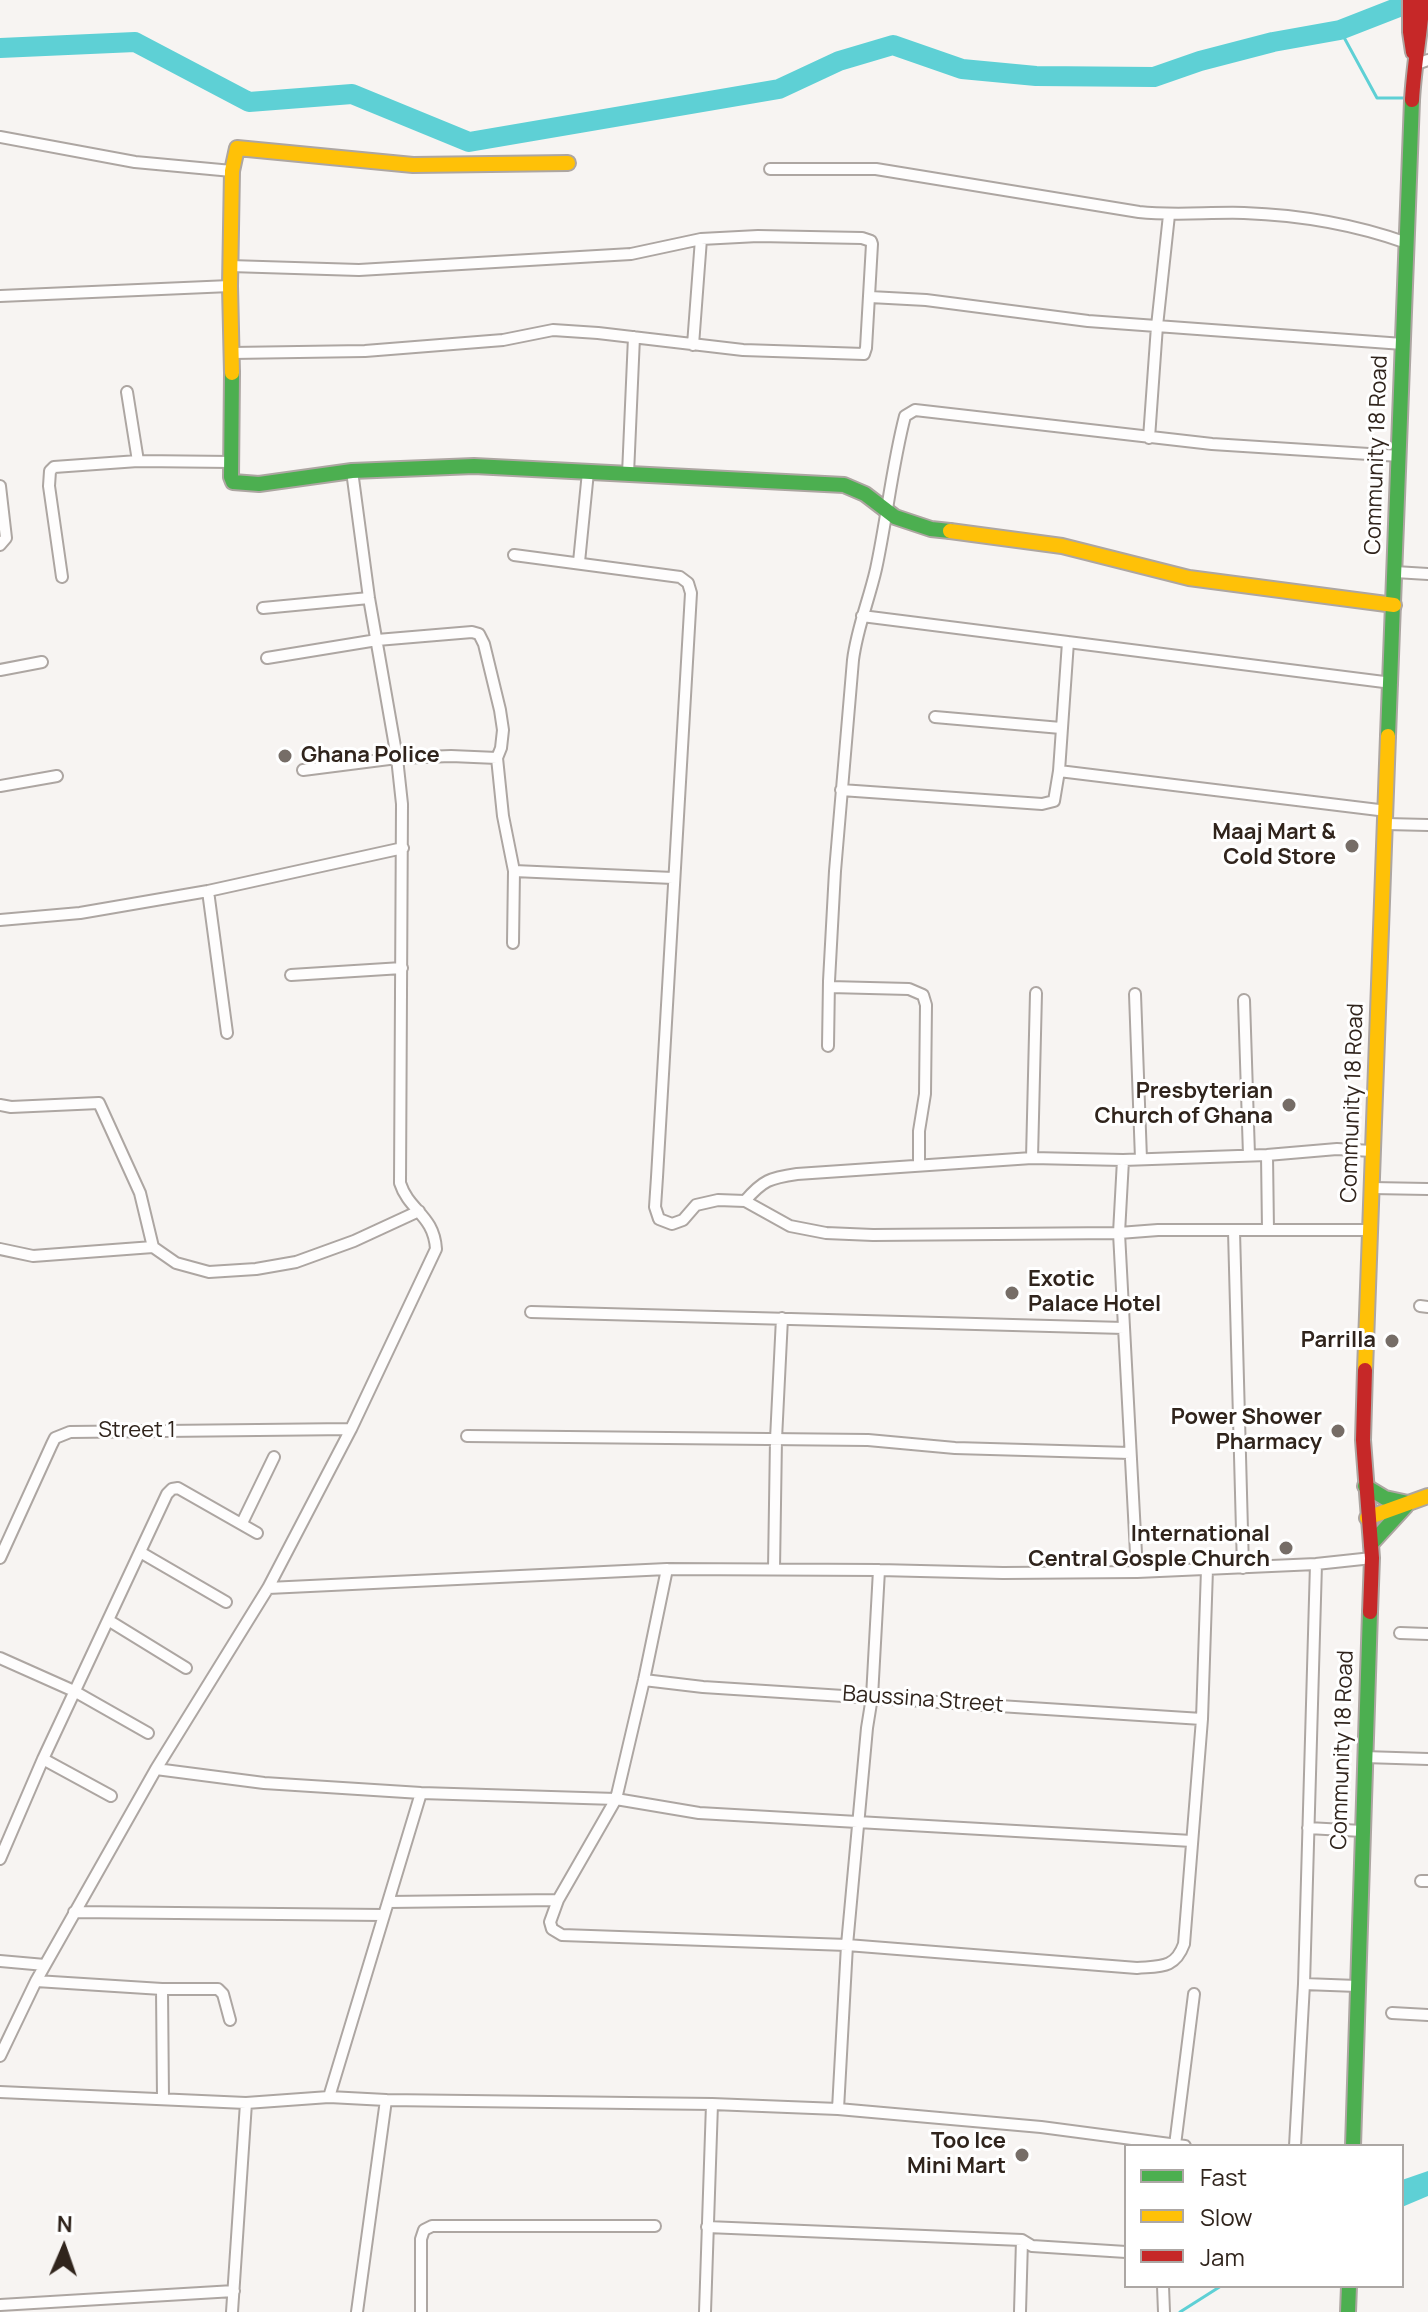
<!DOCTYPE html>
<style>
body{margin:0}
#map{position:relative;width:1428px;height:2312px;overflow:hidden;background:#f7f4f2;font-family:Manrope,sans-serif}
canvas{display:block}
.legend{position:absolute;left:1124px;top:2144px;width:280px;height:144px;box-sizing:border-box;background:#fff;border:2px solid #aca7a4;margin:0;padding:10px 14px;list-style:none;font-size:24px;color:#30241c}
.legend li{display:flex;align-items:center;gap:16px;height:40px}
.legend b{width:40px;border:2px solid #aca7a4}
.north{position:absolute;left:24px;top:2208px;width:80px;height:80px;-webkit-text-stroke:6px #fff;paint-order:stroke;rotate:2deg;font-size:22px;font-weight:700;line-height:32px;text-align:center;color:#30241c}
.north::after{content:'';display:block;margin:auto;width:28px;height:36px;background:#30241c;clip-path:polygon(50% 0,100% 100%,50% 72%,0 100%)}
</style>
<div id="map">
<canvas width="1428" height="2312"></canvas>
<ul class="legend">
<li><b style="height:10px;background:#4caf50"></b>Fast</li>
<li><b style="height:10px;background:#ffc107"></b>Slow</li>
<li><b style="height:10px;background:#c62828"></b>Jam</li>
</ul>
<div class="north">N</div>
</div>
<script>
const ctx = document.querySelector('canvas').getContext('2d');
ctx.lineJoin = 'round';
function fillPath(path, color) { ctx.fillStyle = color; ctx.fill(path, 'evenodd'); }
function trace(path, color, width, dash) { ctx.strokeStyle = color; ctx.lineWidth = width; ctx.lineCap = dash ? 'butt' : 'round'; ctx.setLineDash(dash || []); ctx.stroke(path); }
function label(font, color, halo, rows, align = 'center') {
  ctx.font = font + ' Manrope,sans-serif'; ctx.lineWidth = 6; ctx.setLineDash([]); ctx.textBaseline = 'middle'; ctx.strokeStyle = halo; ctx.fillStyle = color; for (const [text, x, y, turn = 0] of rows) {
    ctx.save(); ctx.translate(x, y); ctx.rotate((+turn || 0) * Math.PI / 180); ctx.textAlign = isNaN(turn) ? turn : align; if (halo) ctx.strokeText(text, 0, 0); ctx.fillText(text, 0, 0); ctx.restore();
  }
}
fillPath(new Path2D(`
 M1428,2171v25l-26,11v-27z`), '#5ed0d5');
trace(new Path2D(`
 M1340,30l37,68h31
 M1180,2312l41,-26`), '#5ed0d5', 3);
trace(new Path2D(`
 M0,48l135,-6 114,60 103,-8 117,48 310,-53 60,-28 54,-16 69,24 74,7 118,1 46,-16 73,-19 67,-12 77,-30`), '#5ed0d5', 20);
const street = new Path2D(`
 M1414,65l14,-5
 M0,137l135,25 97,9
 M770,169h106l263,43c35,4 69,0 105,1 55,2 110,11 163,30
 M230,266l129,4 272,-16 70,-15 57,-3 104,2 9,3 1,3 -6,104 -2,6 -121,-4 -145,-17 -45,-3 -50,10 -138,11 -133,2
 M0,296l230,-10
 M870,297l56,3 162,21 315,23
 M693,345l8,-106
 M127,392l11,69
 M1149,438l8,-112 12,-111
 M628,474l6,-137
 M0,486l6,52 -6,7
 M514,555l166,22 8,6 3,10 -34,584 -2,30 4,12 13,5 11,-4 13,-15 22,-5 27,1c18,-21 25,-23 52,-27l235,-16 91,2 144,-5 70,-6 35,2
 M579,562l9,-90
 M1395,572l33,2
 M62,577l-13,-91 1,-15 4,-4 84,-6 94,1
 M263,608l106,-10
 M862,616l530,67
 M267,658l110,-18 95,-8 7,2 5,10 16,66 3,20 -2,18 -4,10 6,58 11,55 -1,72
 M0,670l42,-8
 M935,717l126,11
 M303,770l94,-12 54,-2 46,2
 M1059,771l328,40
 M0,786l57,-10
 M841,790l201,14 12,-3 5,-30 9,-129
 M1386,824l42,1
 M514,871l159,7
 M208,891l19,142
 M0,920l80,-7 128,-22 195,-43
 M291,975l111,-7
 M830,987l79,2 14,6 3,10 -1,89 -6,37v34
 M1135,994l6,165
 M1244,1000l5,155
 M828,1046l1,-65 6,-110 18,-211c4,-32 16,-60 23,-91 11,-51 16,-103 29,-153l10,-6 297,34 188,12
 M0,1105l11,2 88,-4 41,90 13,54
 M1267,1155l1,75
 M1032,1158l4,-165
 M1123,1160l-4,73 18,339
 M1372,1188l56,1
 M745,1201l45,25 36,7 47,2 246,-2 39,-3h212
 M1234,1231l9,337
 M0,1249l33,7 120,-9 23,16 33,9 47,-3 40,-7 58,-21 65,-30
 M1420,1306l8,1
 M531,1312l593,16
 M467,1436l401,4 87,8 175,5
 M242,1523l32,-66
 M140,1552l86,50
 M0,1558l52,-114 3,-6 15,-6 281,-3
 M667,1569l-23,111 -28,119 -58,101 -8,22 2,7 10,6 285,10 290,23c23,-2 38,1 47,-24l18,-225 5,-150
 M774,1569l2,-130 6,-121
 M268,1588l399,-19 212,1 124,3 134,-1 179,-8 56,-6
 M108,1620l78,48
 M1400,1633l28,1
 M0,1658l74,33 74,42
 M644,1680l59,7 499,32
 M1364,1757l64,2
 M43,1759l68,37
 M156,1769l108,14 157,10 195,6 83,14 493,28
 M1308,1828l54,3
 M0,1859l43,-100 124,-265 5,-5 6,-1 79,45
 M1421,1881h7
 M388,1902l170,-2
 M74,1912l309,3
 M0,1961l45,4
 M36,1981l126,8
 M1304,1984l53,2
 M1392,2013l36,2
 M0,2056l36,-75 120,-212 112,-181 83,-159 85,-180c-2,-34 -27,-38 -36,-66l2,-379 -5,-46 -28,-160 -17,-127
 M0,2092l246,11 83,-6 57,3 326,4 126,5 203,18 144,19
 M329,2097l92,-304
 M163,2099l-1,-110h56l5,5 7,26
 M838,2109l9,-164 20,-217 5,-31 7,-127
 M1175,2145l19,-151
 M1295,2146l9,-162 12,-420
 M707,2227l315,13 10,6 94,6
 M1163,2286l1,26
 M0,2305l234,-14
 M232,2312l14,-209
 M357,2312l29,-212
 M421,2312v-73l3,-9 8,-4h223
 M705,2312l7,-208
 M1020,2312l2,-72`);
const fast = new Path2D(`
 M232,373l-1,104 2,5 26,2 93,-13 122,-5 370,19 21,9 30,23 36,12 19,2
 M1388,736l24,-636
 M1365,1486l20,12 23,5
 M1371,1544l35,-38
 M1353,2146l17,-534
 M1348,2312l1,-26`);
const slow = new Path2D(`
 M232,373l-2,-87 2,-115 5,-23 176,17 155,-2
 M950,531l112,15 127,32 205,27
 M1365,1370l23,-634
 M1367,1518l61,-22`);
const jam = new Path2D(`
 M1410,0v32l3,20
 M1412,100c2,-35 8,-66 11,-100
 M1365,1370l-2,70 9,118 -2,54`);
trace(street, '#ada6a2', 14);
trace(fast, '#ada6a2', 18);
trace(slow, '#ada6a2', 18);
trace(jam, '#ada6a2', 18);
trace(street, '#fefdfd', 10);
trace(fast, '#4caf50', 14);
trace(slow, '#ffc107', 14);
trace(jam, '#c62828', 14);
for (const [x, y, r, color] of [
 [285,756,8,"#766d67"],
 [1352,846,8,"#766d67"],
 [1289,1105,8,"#766d67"],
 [1012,1293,8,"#766d67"],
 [1392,1341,8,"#766d67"],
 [1338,1431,8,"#766d67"],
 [1286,1548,8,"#766d67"],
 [1022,2155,8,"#766d67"]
]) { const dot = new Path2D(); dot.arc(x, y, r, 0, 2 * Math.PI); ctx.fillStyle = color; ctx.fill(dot); trace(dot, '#fff', 3); }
label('22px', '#30241c', '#fff', [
 ["Community 18 Road",1377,455,-88],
 ["Community 18 Road",1353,1103,-88],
 ["Street 1",137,1431],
 ["Baussina Street",923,1700,4],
 ["Community 18 Road",1343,1750,-88]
]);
label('bold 22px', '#30241c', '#fff', [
 ["Ghana Police",301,756,"left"],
 ["Maaj Mart &",1336,833],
 ["Cold Store",1336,858],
 ["Presbyterian",1273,1092],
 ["Church of Ghana",1273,1117],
 ["Exotic",1028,1280,"left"],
 ["Palace Hotel",1028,1305,"left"],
 ["Parrilla",1376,1341],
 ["Power Shower",1322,1418],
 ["Pharmacy",1322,1443],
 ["International",1270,1535],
 ["Central Gosple Church",1270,1560],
 ["Too Ice",1006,2142],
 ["Mini Mart",1006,2167]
], 'right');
</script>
